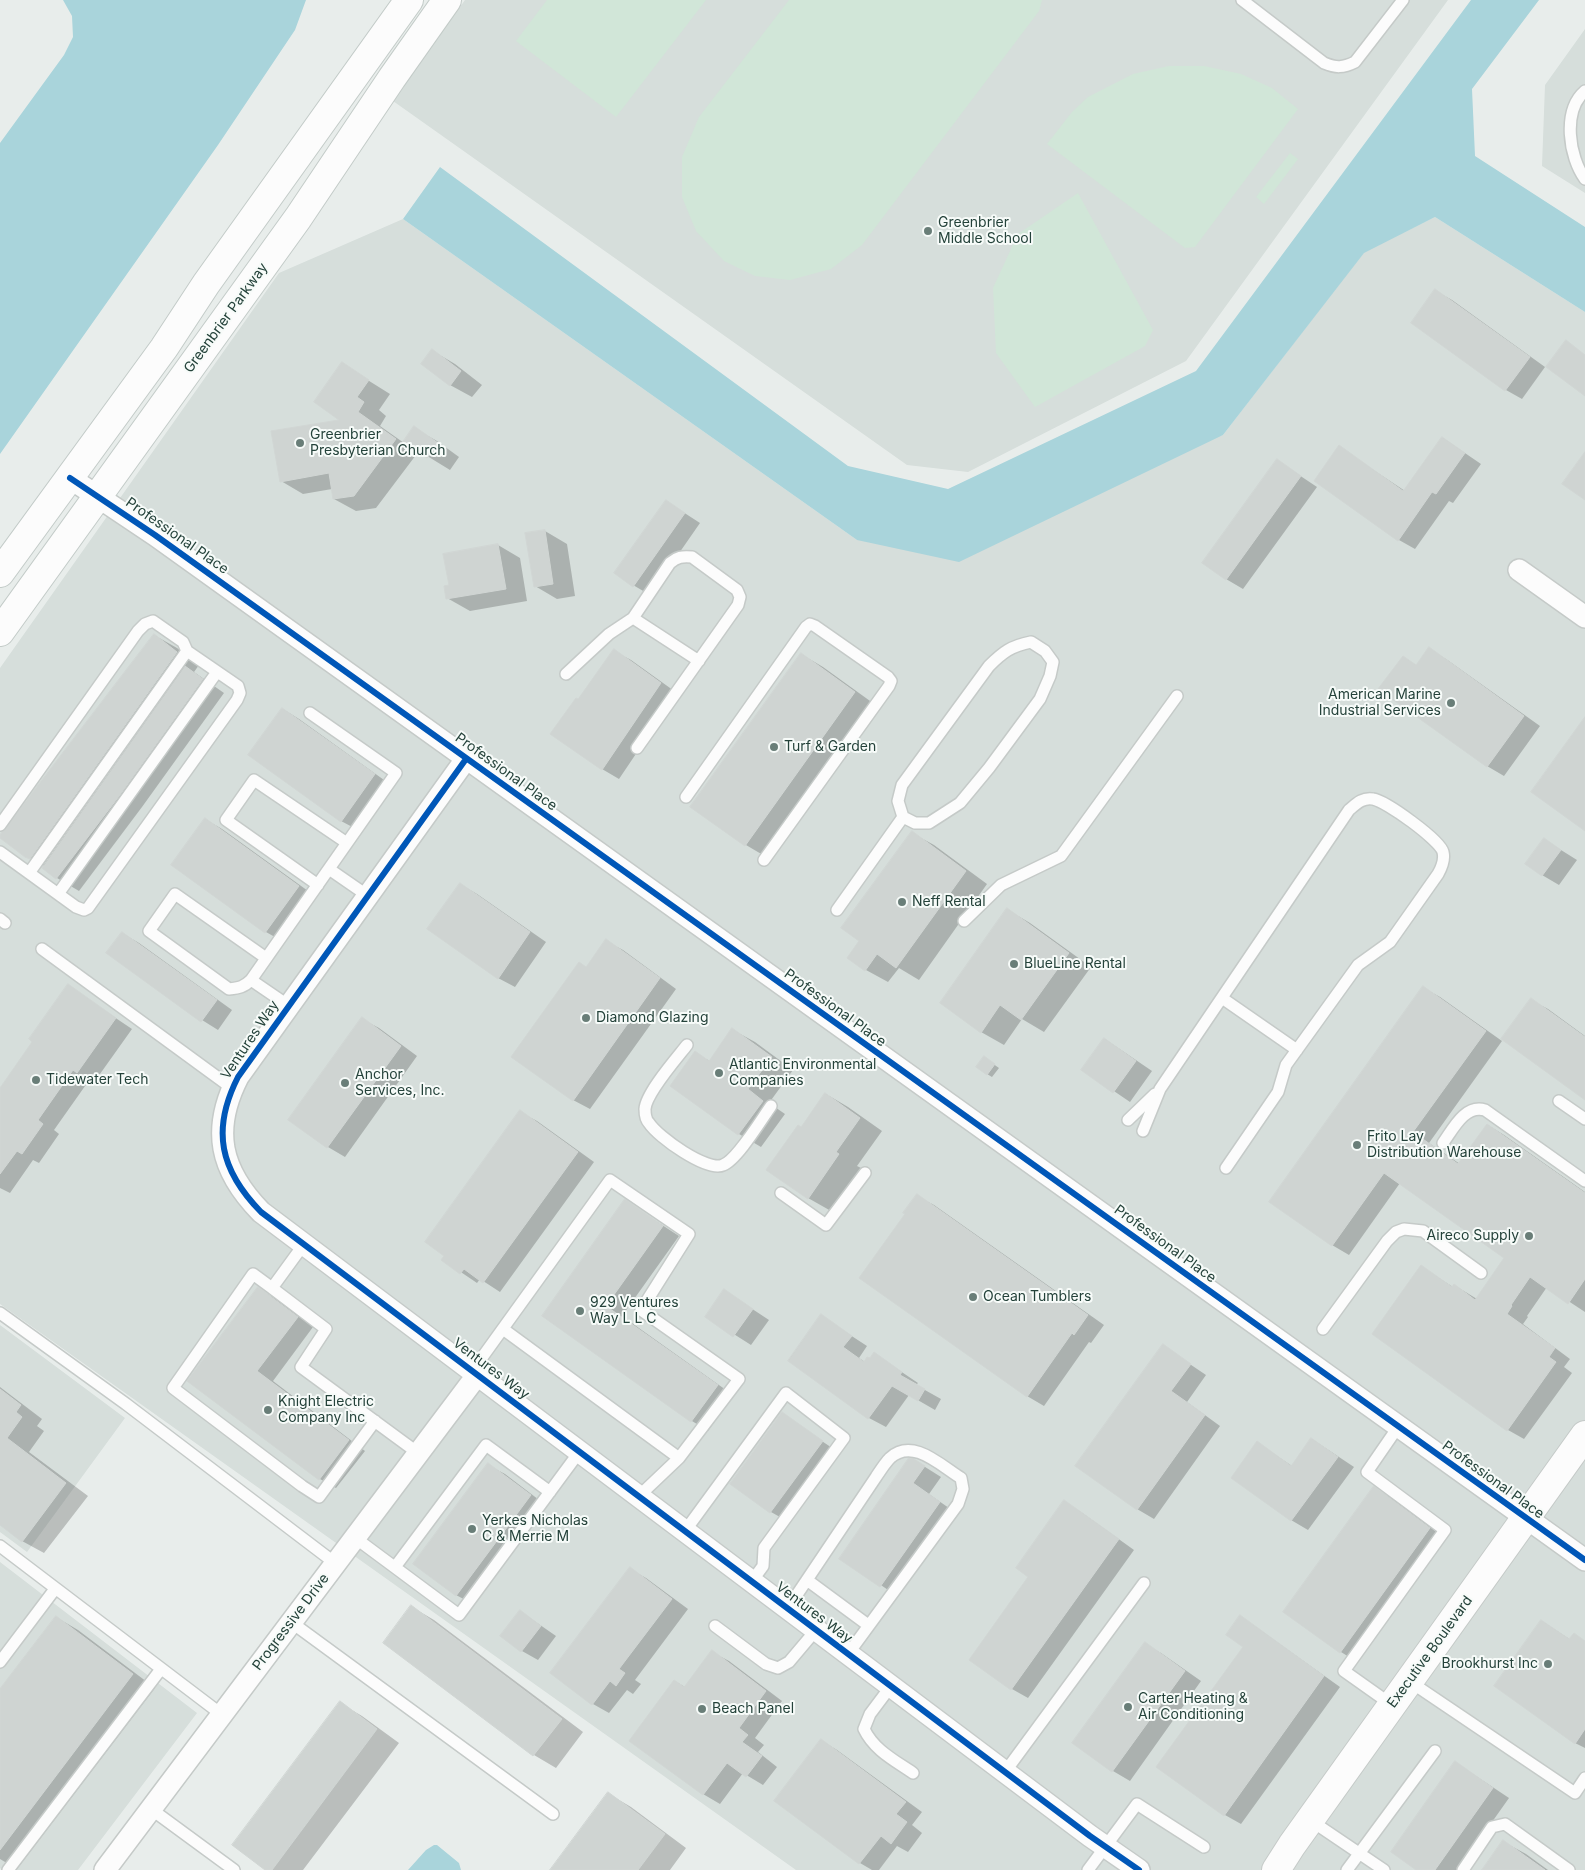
<!DOCTYPE html>
<style>
body{margin:0}
canvas{display:block;background:#e8edeb}
</style>
<canvas width="1585" height="1870"></canvas>
<script>
const ctx = document.querySelector('canvas').getContext('2d');
ctx.lineJoin = 'round';
function fillPath(path, color) { ctx.fillStyle = color; ctx.fill(path, 'evenodd'); }
function trace(path, color, width, dash) { ctx.strokeStyle = color; ctx.lineWidth = width; ctx.lineCap = dash ? 'butt' : 'round'; ctx.setLineDash(dash || []); ctx.stroke(path); }
function label(font, color, halo, rows, align = 'center') {
  ctx.font = font + ' Inter,sans-serif'; ctx.lineWidth = 4; ctx.setLineDash([]); ctx.textBaseline = 'middle'; ctx.strokeStyle = halo; ctx.fillStyle = color; for (const [text, x, y, turn = 0] of rows) {
    ctx.save(); ctx.translate(x, y); ctx.rotate((+turn || 0) * Math.PI / 180); ctx.textAlign = isNaN(turn) ? turn : align; if (halo) ctx.strokeText(text, 0, 0); ctx.fillText(text, 0, 0); ctx.restore();
  }
}
fillPath(new Path2D(`
 M465,0h983l-262,361 -218,111 -61,-7 -514,-364z
 M1585,29v164l-43,-27 3,-81z
 M1435,217l150,95v1558h-789l-796,-566v-636l279,-395 124,-54 454,321 366,-105 141,-183z
 M0,1325l125,93 -98,134 -27,-20z
 M0,1562l197,151 -119,157h-76l-2,-2z`), '#d6dedb');
fillPath(new Path2D(`
 M547,0h159l-90,117 -100,-76z
 M789,0h253l-3,11 -177,234 -31,24 -41,11 -35,-4 -31,-15 -28,-30 -14,-34v-40l17,-40z
 M1169,66h35l37,8 31,14 26,21 -103,138 -10,1 -138,-104 25,-32 16,-15 45,-23z
 M1290,153l8,6 -34,45 -8,-7z
 M1078,193l75,137 -8,16 -110,61 -39,-54 -3,-65 25,-54z`), '#d1e6d8');
fillPath(new Path2D(`
 M63,0h243l-11,30 -77,115 -218,309v-311l64,-88 9,-18 -1,-21z
 M1471,0h68l-67,89 3,67 110,71v85l-150,-95 -71,36 -141,182 -264,127 -102,-22 -454,-321 37,-52 408,299 100,23 248,-118z
 M434,1845h3l22,18 2,7h-53l18,-20z`), '#a9d4db');
fillPath(new Path2D(`
 M1436,291l16,9 93,67 -23,32 -16,-9z
 M433,351l22,13 27,21 -10,12 -22,-12z
 M342,364l48,30 -11,16 7,6 -6,10 24,17 10,-15 23,13 22,16 -9,13 -31,-19 -43,57 -20,3 -22,-12 -2,-10 -29,5 -22,-13 61,-60z
 M1443,438l38,26 -28,39 -4,-2 -34,48 -16,-9 -60,-93 66,44z
 M1278,461l39,26 -74,102 -17,-10z
 M666,501l34,22 -50,72 -17,-10z
 M545,531l22,13 8,52 -18,3 -22,-13z
 M498,545l22,13 7,43 -57,10 -23,-13z
 M154,635l23,13 22,17 -5,7 30,21 -82,114 -63,84 -22,-13 -13,-12 -14,-8z
 M1429,649l17,10 94,67 -36,50 -17,-10 -84,-109 14,9z
 M614,651l17,9 46,33 -58,86 -17,-10z
 M801,654l22,13 54,39 -109,152 -22,-13z
 M283,709l16,10 92,66 -33,45 -17,-9z
 M205,819l17,10 93,67 -33,45 -16,-9z
 M912,833l22,12 53,39 -68,96 -20,-12 -11,14 -22,-12 -5,-29z
 M1545,840l32,20 -18,25 -17,-10z
 M460,884l17,10 69,48 -31,45 -17,-9z
 M1008,910l22,13 61,44 -47,65 -22,-13 -18,26 -23,-13z
 M122,933l17,10 93,67 -14,20 -16,-10z
 M606,941l17,9 53,39 -86,120 -17,-9 14,-132z
 M68,986l64,43 -37,52 -5,-2 -36,51 5,4 -20,29 -6,-3 -23,33 -10,-5v-98l34,-48z
 M1424,988l16,9 62,44 -73,102 31,21 28,-39 16,10 81,57v120l-38,-25 -20,29 1,1 -5,7 47,35 -6,8 8,6 -48,66 -16,-9 -86,-163 31,20 1,-2 23,14 28,-41 -105,-75 -51,72 -17,-10z
 M1531,1000l17,9 37,27v62z
 M362,1019l17,9 38,28 -72,101 -17,-10 -38,-28z
 M733,1030l22,12 38,28 -24,33 16,11 -24,33 -22,-13 -67,-49 23,-32 15,8z
 M1105,1039l47,32 -22,31 -47,-32z
 M989,1061l10,7 -7,9 -5,-3z
 M826,1094l22,13 34,24 -25,35 4,2 -30,43 -23,-13 -6,-70z
 M520,1112l17,9 57,41 -94,130 -20,-13 -3,4 -34,-23z
 M917,1196l17,9 170,120 -13,18 -2,-1 -45,64 -17,-10 -120,-183z
 M625,1201l54,35 -57,80 111,79 -25,36 -16,-10 -149,-105z
 M258,1288l16,10 39,29 -40,54 92,70 -29,37 -16,-9 -131,-99z
 M725,1291l44,29 -18,25 -44,-28z
 M821,1316l46,30 -8,12 6,4 5,-2 5,-6 43,29 -2,2 25,14 -6,11 -26,-15 -23,32 -17,-9 -80,-58z
 M1163,1346l43,29 -19,27 33,24 -66,93 -17,-10z
 M0,1387l42,32 -5,7 7,5 -15,21 59,44 -44,57 -22,-12 -22,-17z
 M782,1414l56,38 -51,69 -16,-9z
 M1312,1439l42,28 -46,63 -17,-10 -33,-77 34,23z
 M914,1460l27,17 -12,17 27,19 -59,83 -56,-38z
 M488,1465l17,9 42,32 -74,98 -17,-9z
 M1374,1488l16,9 56,42 -89,123 -16,-10 -56,-40z
 M1064,1502l17,10 53,38 -106,148 -16,-9 18,-112z
 M630,1569l16,9 42,31 -53,71 6,4 -8,10 -6,-4 -18,23 -16,-9 -41,-31z
 M412,1607l22,13 149,112 -27,36 -22,-13 -149,-112z
 M520,1611l36,25 -18,24 -16,-9z
 M56,1617l22,13 77,58 -138,181 -17,-10v-170l3,-1z
 M1240,1617l16,10 84,60 -99,137 -16,-9 19,-169z
 M1542,1621l29,19 14,1v107l-10,-5z
 M1145,1644l16,9 40,28 -71,100 -17,-10 -39,-28z
 M712,1652l17,9 53,40 -27,37 9,7 -6,7 19,15 -14,18 -20,-12 -23,31 -17,-10 -28,-113 10,6z
 M340,1703l22,13 37,27 -96,127h-36z
 M821,1740l16,10 85,62 -10,13 10,8 -14,19 -11,-6 -18,24h-7l-12,-7 -84,-62z
 M1455,1762l54,36 -51,72h-40z
 M609,1794l22,13 55,41 -16,22h-119z
 M1504,1842l22,12 22,16h-65z`), '#0003');
const building = new Path2D(`
 M1435,289l95,68 -25,34 -94,-68z
 M1566,340l19,15v41l-39,-29z
 M432,349l29,22 -11,15 -29,-22z
 M342,362l27,18 -12,17 7,5 -6,10 38,27 -42,57 -21,3 -4,-26 -49,9 -9,-51 68,-11 -25,-18z
 M414,426l24,17 -11,15 -24,-16z
 M1442,437l23,16 -29,41 -4,-2 -34,49 -84,-60 25,-36 64,46z
 M1585,452v48l-23,-16z
 M1277,459l24,17 -75,104 -24,-17z
 M666,500l19,13 -52,74 -19,-14z
 M545,530l8,54 -19,3 -9,-54z
 M498,544l8,45 -60,10 -2,-13 5,-1 -6,-31z
 M154,634l23,18 -147,207 -5,-2 -25,-19v-3z
 M1429,647l95,69 -37,51 -109,-78 25,-33 13,9z
 M614,649l47,34 -59,87 -52,-36 26,-36 2,1z
 M801,653l54,39 -110,154 -55,-39z
 M185,666l18,13 -83,116 -64,84 -14,-11z
 M282,708l93,66 -34,48 -93,-67z
 M1585,717v114l-54,-39z
 M205,818l94,68 -34,47 -94,-68z
 M912,831l54,40 -70,97 -19,-14 -12,17 -18,-13 12,-17 -18,-13z
 M1544,838l17,12 -19,26 -17,-12z
 M460,883l70,49 -32,47 -71,-50z
 M1007,908l62,45 -48,67 -21,-15 -19,28 -41,-30z
 M122,932l95,68 -16,22 -95,-69z
 M606,939l54,39 -87,123 -62,-44 68,-95 7,5z
 M68,984l48,34 -39,55 -4,-3 -35,50 5,4 -21,30 -5,-3 -17,23v-86l32,-46 -3,-3z
 M1423,986l63,45 -73,101 45,32 29,-40 98,69v86l-17,25 -38,-27 -19,28 1,1 -5,8 48,34 -6,9 7,5 -49,69 -135,-97 49,-69 31,22 2,-3 21,16 29,-42 -120,-85 -52,73 -63,-44z
 M1531,998l54,39v63l-84,-61z
 M362,1017l39,29 -74,102 -39,-28z
 M732,1028l40,29 -24,32 15,12 -25,34 -68,-49 25,-35 14,10z
 M1104,1038l32,23 -23,32 -32,-23z
 M984,1056l11,8 -8,11 -11,-8z
 M825,1093l35,25 -24,34 3,2 -31,45 -42,-29 32,-45 3,2z
 M520,1110l58,42 -95,131 -19,-14 -4,5 -19,-14 3,-4 -19,-14z
 M917,1194l171,121 -14,20 -2,-2 -45,64 -168,-119 46,-64 -2,-1z
 M625,1199l38,27 -57,80 112,79 -27,37 -149,-106z
 M258,1287l40,30 -41,54 92,69 -30,40 -132,-99z
 M724,1289l29,20 -20,28 -28,-20z
 M821,1314l31,22 -9,11 21,15 3,-5 3,1 4,-6 28,20 -2,3 25,14 -7,12 -26,-15 -24,33 -80,-58z
 M1163,1344l28,20 -20,27 34,24 -68,95 -62,-44z
 M0,1389l21,16 -5,7 6,5 -15,21 59,45 -44,59 -22,-17z
 M782,1412l41,29 -53,72 -40,-29z
 M1311,1438l27,19 -47,64 -60,-43 26,-37 34,25z
 M909,1458l5,1 11,7 -12,17 27,19 -60,85 -41,-28z
 M488,1463l43,32 -75,101 -43,-32z
 M1374,1486l56,42 -90,125 -57,-41z
 M1064,1500l55,39 -108,151 -42,-30 59,-83 -12,-9z
 M630,1567l42,32 -53,70 6,4 -9,13 -6,-5 -18,24 -42,-32z
 M411,1605l151,114 -29,37 -150,-113z
 M520,1610l21,16 -20,26 -21,-16z
 M1240,1615l84,61 -100,140 -68,-49 87,-120 -17,-12z
 M56,1616l77,58 -133,176v-161z
 M1541,1620l28,19 5,-6 11,8v88l-10,15 -81,-58z
 M1145,1642l40,29 -73,101 -40,-29z
 M712,1650l54,41 -27,37 9,7 -6,7 20,14 -16,21 -19,-14 -24,32 -74,-54 45,-61 10,7z
 M340,1701l37,28 -105,141h-7l-33,-25z
 M821,1739l85,63 -10,12 11,8 -16,22 -10,-8 -22,28 -85,-63z
 M1455,1761l38,27 -58,82h-19l-25,-18z
 M608,1792l57,42 -27,36h-88z
 M1503,1840l42,30h-63z`);
fillPath(building, '#cfd4d2');
trace(building, '#d1d6d4', 1);
const service = new Path2D(`
 M1242,0l82,63c12,5 19,5 31,-1l48,-62
 M1585,91c-23,20 -16,66 0,88
 M633,618l66,43
 M566,674l43,-40 24,-16 37,-55c7,-6 12,-7 22,-6l45,33 3,7 -2,8 -101,143
 M686,797l120,-170 4,-3 5,2 73,51 3,4 -2,5 -125,174
 M0,825l138,-194 7,-7 8,-3 30,21 4,9 51,35 2,7 -3,7 -149,208 -4,2 -8,-3 -76,-55
 M329,869l39,27
 M29,873l158,-222
 M318,885l-92,-65 28,-40 93,63
 M58,894l159,-222
 M837,910l66,-93 -5,-16 4,-16 87,-119c14,-14 22,-20 42,-24l14,9 8,11 -3,14 -10,23 -51,69 -29,35 -31,20h-14l-12,-6
 M0,919l5,4
 M964,921l37,-36 60,-29 116,-160
 M42,949l190,139
 M251,980c-7,7 -12,8 -22,9l-80,-58 26,-37 91,64
 M1222,998l75,52
 M289,1006l-38,-26 145,-207 -86,-60
 M687,1045c-11,14 -41,48 -42,64 0,4 1,11 4,14 9,14 58,49 74,42 14,-5 38,-45 48,-59
 M1559,1101l26,18
 M1128,1120l27,-26
 M1143,1131l17,-42 189,-279c7,-6 14,-13 24,-11 13,2 67,41 70,53 2,8 -1,15 -5,22l-48,68 -32,23 -72,100 -8,27 -52,76
 M1443,1143c10,-14 22,-39 42,-33l100,71
 M781,1193l45,32 39,-52
 M304,1244l-32,44 54,41 -25,38 117,86
 M272,1288l-19,-14 -80,114 129,98 17,11 56,-76
 M0,1313l126,91 209,159
 M503,1329l176,129
 M1323,1329l64,-88 9,-9 8,-3 19,2 58,42
 M473,1370l137,-190 79,54 -48,76 98,69 -60,79 -40,38
 M685,1531l101,-138 58,45 -80,110 -1,18 -11,15
 M354,1537l105,78 121,-164
 M0,1546l221,168
 M395,1567l91,-122 64,47
 M807,1580l61,45
 M788,1608l88,-131c4,-6 9,-14 14,-19 23,-21 51,8 71,20l2,11 -5,15 -110,150
 M291,1622l262,192
 M715,1626l51,38 12,4 11,-6 27,-32
 M0,1662l55,-73
 M1409,1681l166,112 10,-15
 M891,1686l-21,28 -6,15c10,21 30,31 49,44
 M1392,1705l-48,-34 101,-141 -78,-58 31,-45
 M1005,1772l139,-189
 M151,1809l83,61
 M1310,1820l74,50
 M8,1870l153,-201
 M1088,1870l49,-66 67,43
 M1347,1870l88,-119
 M1463,1870l29,-43 13,-3 64,46`);
const minor = new Path2D(`
 M70,478l85,57 1430,1025
 M1519,570l66,47
 M466,759l-228,318c-27,53 -18,93 23,135l829,624 49,34
 M105,1870l373,-496`);
const tertiary = new Path2D(`
 M1276,1870l16,-25 293,-410`);
const secondary = new Path2D(`
 M0,573l164,-225 42,-64 203,-284
 M0,632l298,-414 94,-140 55,-78`);
trace(service, '#c5cac8', 14);
trace(minor, '#c5cac8', 24);
trace(tertiary, '#c5cac8', 30);
trace(secondary, '#c3cbc8', 30);
trace(service, '#fcfcfc', 11);
trace(minor, '#fcfcfc', 21);
trace(tertiary, '#fcfcfc', 28);
trace(secondary, '#fcfcfc', 28);
trace(new Path2D(`
 M70,478l85,57 1430,1025
 M466,759l-228,318c-27,53 -18,93 23,135l829,624 49,34`), '#0057b8', 6);
for (const [x, y, r, color] of [
 [928,231,5,"#697e78"],
 [300,443,5,"#697e78"],
 [1451,703,5,"#697e78"],
 [774,747,5,"#697e78"],
 [902,902,5,"#697e78"],
 [1014,964,5,"#697e78"],
 [586,1018,5,"#697e78"],
 [719,1073,5,"#697e78"],
 [36,1080,5,"#697e78"],
 [345,1083,5,"#697e78"],
 [1357,1145,5,"#697e78"],
 [1529,1236,5,"#697e78"],
 [973,1297,5,"#697e78"],
 [580,1311,5,"#697e78"],
 [268,1410,5,"#697e78"],
 [472,1529,5,"#697e78"],
 [1548,1664,5,"#697e78"],
 [1128,1707,5,"#697e78"],
 [702,1709,5,"#697e78"]
]) { const dot = new Path2D(); dot.arc(x, y, r, 0, 2 * Math.PI); ctx.fillStyle = color; ctx.fill(dot); trace(dot, '#f7fbf9', 2); }
label('14px', '#24423a', '#f7fbf9', [
 ["Greenbrier",938,223],
 ["Middle School",938,239],
 ["Greenbrier",310,435],
 ["Presbyterian Church",310,451],
 ["American Marine",1441,695,"right"],
 ["Industrial Services",1441,711,"right"],
 ["Turf & Garden",784,747],
 ["Neff Rental",912,902],
 ["BlueLine Rental",1024,964],
 ["Diamond Glazing",596,1018],
 ["Atlantic Environmental",729,1065],
 ["Companies",729,1081],
 ["Anchor",355,1075],
 ["Services, Inc.",355,1091],
 ["Tidewater Tech",46,1080],
 ["Frito Lay",1367,1137],
 ["Distribution Warehouse",1367,1153],
 ["Aireco Supply",1519,1236,"right"],
 ["Ocean Tumblers",983,1297],
 ["929 Ventures",590,1303],
 ["Way L L C",590,1319],
 ["Knight Electric",278,1402],
 ["Company Inc",278,1418],
 ["Yerkes Nicholas",482,1521],
 ["C & Merrie M",482,1537],
 ["Brookhurst Inc",1538,1664,"right"],
 ["Carter Heating &",1138,1699],
 ["Air Conditioning",1138,1715],
 ["Beach Panel",712,1709]
], 'left');
label('14px', '#24423a', '#f7fbf9', [
 ["Greenbrier Parkway",226,318,-54],
 ["Professional Place",177,536,35],
 ["Professional Place",506,772,36],
 ["Professional Place",835,1008,36],
 ["Ventures Way",250,1040,-56],
 ["Professional Place",1165,1244,36],
 ["Ventures Way",491,1369,37],
 ["Professional Place",1493,1480,36],
 ["Ventures Way",814,1613,37],
 ["Progressive Drive",291,1622,-53],
 ["Executive Boulevard",1430,1652,-54]
]);
</script>
